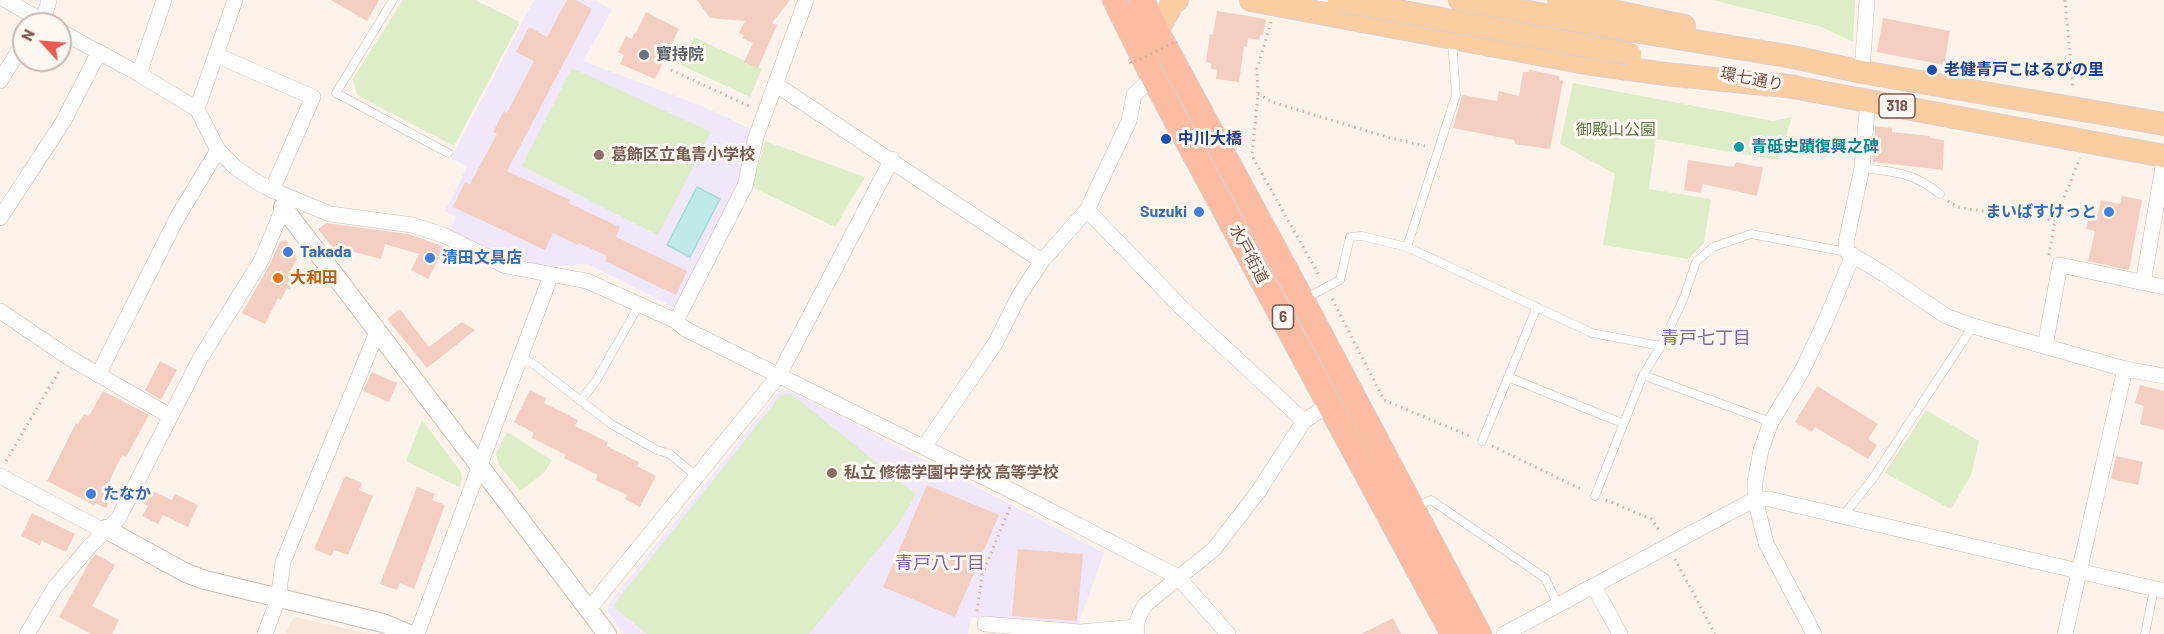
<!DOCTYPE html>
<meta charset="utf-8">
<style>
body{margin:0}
#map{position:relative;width:2164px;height:634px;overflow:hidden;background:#fdf3eb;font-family:Barlow,sans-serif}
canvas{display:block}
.north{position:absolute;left:12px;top:12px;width:60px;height:60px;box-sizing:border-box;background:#fff8f2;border:2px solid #cab7af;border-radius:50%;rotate:296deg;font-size:16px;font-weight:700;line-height:24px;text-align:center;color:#7b554b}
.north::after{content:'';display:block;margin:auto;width:21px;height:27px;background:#eb584c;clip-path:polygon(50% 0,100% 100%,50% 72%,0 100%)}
</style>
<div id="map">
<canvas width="2164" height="634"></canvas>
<div class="north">N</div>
</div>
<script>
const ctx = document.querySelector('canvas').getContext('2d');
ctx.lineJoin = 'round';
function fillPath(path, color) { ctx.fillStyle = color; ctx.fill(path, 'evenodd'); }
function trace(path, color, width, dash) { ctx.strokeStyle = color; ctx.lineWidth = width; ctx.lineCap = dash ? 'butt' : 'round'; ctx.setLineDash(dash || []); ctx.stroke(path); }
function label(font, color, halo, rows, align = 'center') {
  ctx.font = font + ' Barlow,"Noto Sans JP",sans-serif'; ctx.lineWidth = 6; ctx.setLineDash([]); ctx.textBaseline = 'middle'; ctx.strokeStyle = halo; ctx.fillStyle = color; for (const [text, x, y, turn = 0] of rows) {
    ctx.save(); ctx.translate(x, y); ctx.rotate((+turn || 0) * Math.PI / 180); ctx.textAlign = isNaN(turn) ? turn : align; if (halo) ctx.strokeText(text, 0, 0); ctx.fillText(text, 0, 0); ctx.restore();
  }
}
fillPath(new Path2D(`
 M295,617l74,17h-83l4,-11z`), '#f8e7db');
fillPath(new Path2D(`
 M534,0h62l16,10 -29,51 121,46 47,22 -14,62 -54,107 -10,9 -85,-43 -47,3 -32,-9 -59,-28 6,-13 -11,-6 22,-44 -16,-9z
 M789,390l315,163 -26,72 -107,-8 -3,17h-344l-16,-21v-8l170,-212z`), '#f0e7fa');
fillPath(new Path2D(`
 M403,0h72l45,22 -66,124 -97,-51 -4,-16z
 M1713,0h142l-2,42 -31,-15z
 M694,37l68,32 -12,28 -69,-32z
 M572,68l139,64 -53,103 -136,-69z
 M1573,83l200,38 19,-4 -14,43 -122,-21 -7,50 62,10 -7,44 -16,16 -85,-14 12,-71 -55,-30z
 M765,141l100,36 -30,50 -83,-40z
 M791,394l125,100 -19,32 -88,108h-162l-34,-28 168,-211z
 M1926,410l53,31 -8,34 -20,34 -66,-36z
 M422,420l39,52 1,7 -3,8 -53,-26z
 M507,432l45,28 -7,12 -25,19 -21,-26 -3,-11z`), '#dcedc7');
const water = new Path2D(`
 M697,187l23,12 -30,58 -23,-12z`);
fillPath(water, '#bde9e9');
trace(water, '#a3dbdb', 1.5);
fillPath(new Path2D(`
 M331,0h48l-12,21z
 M567,0h9l16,9 -85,162 63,29 -2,3 52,24 -4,10 71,34 -11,24 -71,-34 2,-5 -28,-13 -1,2 -25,-12 -8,17 -92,-43 12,-25 5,2 27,-50 -4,-2 11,-21 3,2 27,-52 -18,-9 13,-25 18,10z
 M697,0h93l-18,23 5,2 -19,43 -14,-6 9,-19 -11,-5 2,-3 -5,-2 6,-12 -35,-3z
 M1217,11l49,8 -3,16h-3l-1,5 -11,-2 -1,9 -3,-1 -5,36 -23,-3 1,-9 -6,-1v-6l-5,-1 4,-28 3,1z
 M646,12l33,17 -24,50 -35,-15 4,-9 -6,-3 8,-16 6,3 3,-7 1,1z
 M1883,18l67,13 -6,34 -67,-13z
 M1530,70l29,6 1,4 3,1 -13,68 -35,-5 -1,-4 -61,-12 9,-33 35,6 2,-10 20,5 4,-24h6z
 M1875,126l17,2v4l38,4v2l14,2 -1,30 -70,-8z
 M1688,160l46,7 2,-5 27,6 -6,28 -54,-12 -2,9 -17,-3z
 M2122,196l20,4 -13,70 -41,-9 7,-30 -9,-2 4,-17 8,2 3,-14 19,4z
 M326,223l82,11 37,13 -17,32 -17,-9 8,-16 -34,-10 -4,15 -27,-7 -11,9 -25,-32z
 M286,240l11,19 -8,14 8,4 -7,13 -3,-2 -6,12 -3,-2 -13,26 -23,-11 27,-47 11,-24z
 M400,309l29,38 33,-25 13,8 -48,38 -40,-49z
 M160,361l17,9 -16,30 -16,-10z
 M372,372l25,11 -8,19 -26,-11z
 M2140,385l24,6v39l-24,-6 4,-18 -9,-3z
 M1817,386l61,38 -10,15 9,6 -9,14 -53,-32 -3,5 -17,-10z
 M530,390l16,8 -2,5 34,17 -3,6 33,16 -2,4 33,16 -2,4 19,10 -16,31 -15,-8 2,-4 -32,-15 3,-5 -34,-17 2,-3 -34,-17 2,-5 -20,-11z
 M103,391l46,24 -23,42 -4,-2 -15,31 7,4 -8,18 -11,-5 -1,2 -47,-24 29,-58 2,1 6,-10 5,2z
 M2116,456l27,6 -5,23 -27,-6z
 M345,476l17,7 -3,7 14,6 -25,59 -14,-5 -3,6 -17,-7z
 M927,485l72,30 -44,102 -72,-30z
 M417,487l18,7 -3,6 13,5 -31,84 -14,-6 -3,7 -17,-6z
 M146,488l26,12 3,-6 23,11 -10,22 -25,-12 -5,9 -16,-8 6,-10 -8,-4z
 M32,513l43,21 -9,18 -24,-11 -2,4 -19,-9z
 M1018,549l65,5 -6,67 -65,-5z
 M96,554l19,11 -23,41 27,14 -7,14h-21l-32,-17 31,-56z
 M1393,618l8,16h-40z`), '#f4cec1');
const service = new Path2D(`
 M393,0l-57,93 112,60
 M1862,168c34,4 50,4 78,26
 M1407,247l49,-152 -4,-54
 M1306,298l34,-18 10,-43 12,-1 45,11 185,86 69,13
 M521,358l11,5 79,61 46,26 13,4 27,23
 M1643,375l128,47
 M1508,377l114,46
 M580,401l16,-20 43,-76
 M1482,441l54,-132
 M1595,496l48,-121 18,-29 22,-46 13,-38 17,-15 38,-13 96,18
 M1414,508l17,-8 114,78 13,27
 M1843,516l28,-35 102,-155
 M2145,634l9,-45`);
const minor = new Path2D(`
 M5,0l43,24
 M43,21l6,-21
 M60,31l79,43 58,35 21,41 17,17 20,14 17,9 58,24 82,11 31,10 63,31 81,15 89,40 9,8 331,164 162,84 50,57
 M216,55l97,42 -41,93
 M1862,72l5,-72
 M139,74l25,-74
 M0,81l24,-39
 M775,84l267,177
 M1868,100l-6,68 -16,74 1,10 37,22 62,42 27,10 152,43 39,7
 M197,109l38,-109
 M1087,210l95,98 122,113
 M0,218l63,-96 36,-70
 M2143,283l21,-122
 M0,311l68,46 102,59
 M676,321l69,-135 11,-49 50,-137
 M2045,346l15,-81 104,22
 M98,375l79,-157 41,-68
 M924,447l72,-105 23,-46 23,-35 45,-51 42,-89 5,-26 19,-18
 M0,476l104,55
 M1594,587l26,47
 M589,609l190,-234 113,-216
 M985,624l95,8 56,-5
 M27,634l28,-47 35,-41 28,-27 83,-162 60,-96 26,-62
 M265,634l13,-35 5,-37 94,-230
 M417,634l134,-359
 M1137,634c-2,-11 2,-19 8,-29l69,-56 44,-57 46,-71 26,-17
 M1504,634l251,-135h14l395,92
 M1814,634l-48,-91 -11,-44v-17l6,-32 10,-28 31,-51 23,-49 28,-67
 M2065,634l60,-265`);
const tertiary = new Path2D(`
 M283,207l324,427
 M106,529l80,44 19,7 178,43 26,11`);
const primary = new Path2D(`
 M1251,0l335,63 79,11 130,13
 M1460,0l174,31 159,26 69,15 302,52
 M1559,0l125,26
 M1157,32l15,-28 5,-4
 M1782,85l382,71`);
const trunk = new Path2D(`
 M1115,0l38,77 300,557
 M1142,0l15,32 145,268 177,334`);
trace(service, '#d3bcb1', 9);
trace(minor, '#d3bcb1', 16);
trace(tertiary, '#d3bcb1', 20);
trace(primary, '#dacfcd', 24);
trace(trunk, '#dacfcd', 26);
trace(new Path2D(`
 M2065,0l8,88
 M1271,22l-14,47 1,25 -6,62 68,121
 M671,70l78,36
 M1258,94l14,8 118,36 36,8
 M1948,201l10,6 10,2 87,11
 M2049,255l6,-35 25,-62
 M1332,299l52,101 88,37
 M1492,446l91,44
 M6,461l53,-90
 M1606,500l45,19 9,13
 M1675,559l40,75
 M977,611l5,-36 28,-68`), '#dab0a3', 3, [1.5, 4.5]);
trace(service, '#fff', 8);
trace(minor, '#fff', 15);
trace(tertiary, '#fff', 18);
trace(primary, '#fdcda2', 22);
trace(trunk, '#fbbca1', 24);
const primaryBridge = new Path2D(`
 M1339,0l291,54`);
trace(primaryBridge, '#dacfcd', 24, []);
trace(new Path2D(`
 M1130,62l1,2 45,-23 1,2`), '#dab0a3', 3, [1.5, 4.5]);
trace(primaryBridge, '#fdcda2', 22);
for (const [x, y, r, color] of [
 [644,55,6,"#6b7280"],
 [1932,70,6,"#1a4fb4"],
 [1166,139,6,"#1a4fb4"],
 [1739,147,6,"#0f9aa8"],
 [599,155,6,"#8d6e63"],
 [1199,212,6,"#3f7fe0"],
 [2109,212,6,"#3f7fe0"],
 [288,252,6,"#3f7fe0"],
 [430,258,6,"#3f7fe0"],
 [278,278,6,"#e8710a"],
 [832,473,6,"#8d6e63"],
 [91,494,6,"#3f7fe0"]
]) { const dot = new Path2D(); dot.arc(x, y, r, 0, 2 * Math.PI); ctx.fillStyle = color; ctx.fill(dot); trace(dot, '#fff8f2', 2); }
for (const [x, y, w] of [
 [1897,106,36],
 [1283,317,21]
]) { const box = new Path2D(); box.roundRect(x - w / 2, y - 12, w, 24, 4.5); ctx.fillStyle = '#fff8f2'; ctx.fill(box); trace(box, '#7b554b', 1.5); }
label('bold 15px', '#7b554b', null, [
 ["318",1897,106],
 ["6",1283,317]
]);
label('bold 16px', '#5b616d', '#fff8f2', [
 ["寶持院",656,55]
], 'left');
label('bold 16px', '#164399', '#fff8f2', [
 ["老健青戸こはるびの里",1944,70],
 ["中川大橋",1178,139]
], 'left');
label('16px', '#7b554b', '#fff8f2', [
 ["環七通り",1752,79,11],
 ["水戸街道",1249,254,62]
]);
label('16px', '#5a7a40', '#fff8f2', [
 ["御殿山公園",1616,130]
]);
label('bold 16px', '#0d838f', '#fff8f2', [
 ["青砥史蹟復興之碑",1751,147]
], 'left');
label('bold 16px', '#785e54', '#fff8f2', [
 ["葛飾区立亀青小学校",611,155],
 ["私立 修徳学園中学校 高等学校",844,473]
], 'left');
label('bold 16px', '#366cbe', '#fff8f2', [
 ["Suzuki",1187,212,"right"],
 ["まいばすけっと",2097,212,"right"],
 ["Takada",300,252],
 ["清田文具店",442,258],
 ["たなか",103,494]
], 'left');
label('bold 16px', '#c56008', '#fff8f2', [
 ["大和田",290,278]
], 'left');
label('18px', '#83689d', '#fff8f2', [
 ["青戸七丁目",1706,338],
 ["青戸八丁目",940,563]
]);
</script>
